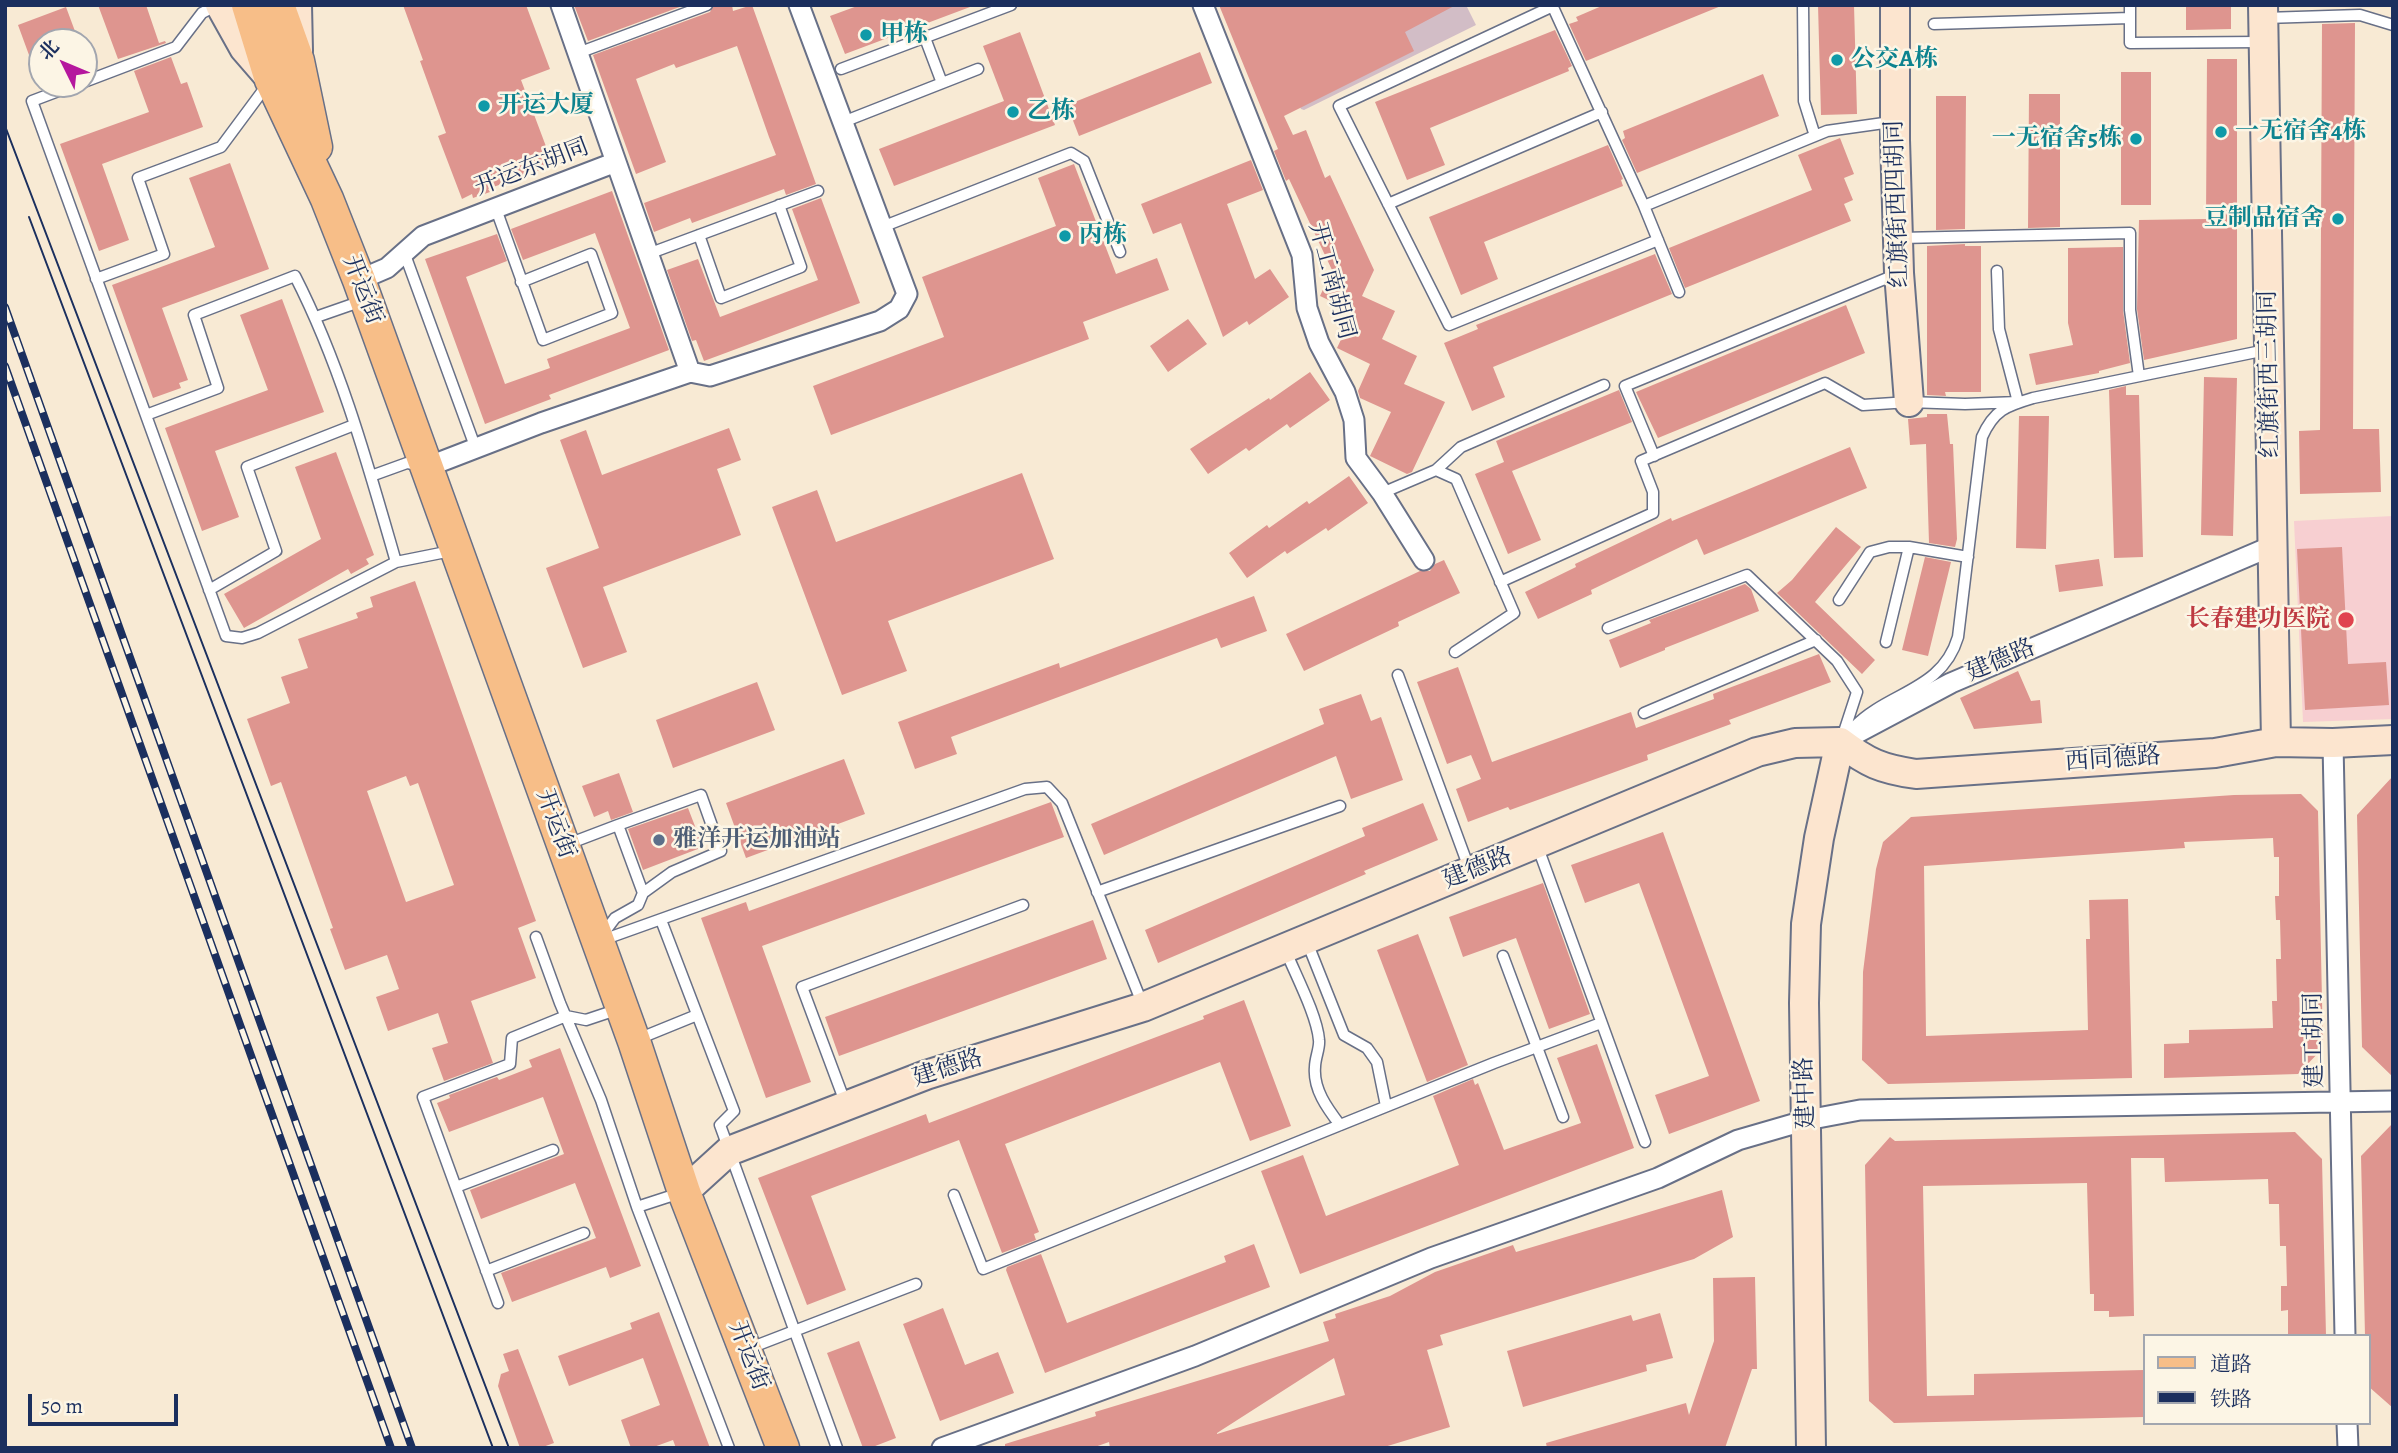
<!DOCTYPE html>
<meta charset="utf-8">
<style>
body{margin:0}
#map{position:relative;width:2398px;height:1453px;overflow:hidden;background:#f8ead4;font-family:Alegreya,"Noto Serif SC",serif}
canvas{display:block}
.frame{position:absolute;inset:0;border:7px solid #1b2f5e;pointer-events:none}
.legend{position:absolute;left:2143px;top:1334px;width:228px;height:91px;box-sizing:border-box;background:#fcf5e5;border:2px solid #a2a6af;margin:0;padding:9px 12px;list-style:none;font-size:21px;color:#1b2f5e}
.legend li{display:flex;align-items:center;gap:14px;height:35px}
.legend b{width:35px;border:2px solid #a2a6af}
.north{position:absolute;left:28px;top:28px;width:70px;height:70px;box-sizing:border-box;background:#fcf5e5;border:2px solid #a2a6af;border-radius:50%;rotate:313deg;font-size:19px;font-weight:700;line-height:28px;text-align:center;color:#1b2f5e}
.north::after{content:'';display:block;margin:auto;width:24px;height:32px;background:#b5179e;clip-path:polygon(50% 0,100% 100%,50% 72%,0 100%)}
.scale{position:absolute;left:28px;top:1394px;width:150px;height:32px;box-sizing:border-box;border:4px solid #1b2f5e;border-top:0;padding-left:9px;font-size:21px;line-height:24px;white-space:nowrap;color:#1b2f5e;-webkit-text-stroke:5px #fcf5e5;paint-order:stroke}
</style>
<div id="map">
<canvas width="2398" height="1453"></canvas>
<div class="frame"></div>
<ul class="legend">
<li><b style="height:9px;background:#f7be88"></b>道路</li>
<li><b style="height:9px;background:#1b2f5e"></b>铁路</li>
</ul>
<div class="north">北</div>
<div class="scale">50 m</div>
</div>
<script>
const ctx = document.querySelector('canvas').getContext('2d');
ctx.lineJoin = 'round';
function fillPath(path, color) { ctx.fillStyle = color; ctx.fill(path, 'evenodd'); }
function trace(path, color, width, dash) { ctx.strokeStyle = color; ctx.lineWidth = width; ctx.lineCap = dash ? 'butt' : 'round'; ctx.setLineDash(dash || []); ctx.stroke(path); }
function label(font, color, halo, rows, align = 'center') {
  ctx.font = font + ' Alegreya,"Noto Serif SC",serif'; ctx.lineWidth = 5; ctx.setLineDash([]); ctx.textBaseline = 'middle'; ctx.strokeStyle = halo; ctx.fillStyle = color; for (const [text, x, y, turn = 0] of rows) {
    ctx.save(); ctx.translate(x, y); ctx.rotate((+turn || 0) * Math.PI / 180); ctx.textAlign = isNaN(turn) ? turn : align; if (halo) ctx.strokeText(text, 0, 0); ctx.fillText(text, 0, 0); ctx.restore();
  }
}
fillPath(new Path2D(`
 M2393,516v203l-90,3 -9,-201z`), '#f7cfd1');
fillPath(new Path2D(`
 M1266,5h200l10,20 -172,85 -3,-1 -18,-38z`), '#d2bdc6');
fillPath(new Path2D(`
 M98,5h48l13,38 6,-2 1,2 -48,16z
 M403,5h123l24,64 -29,11 32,85 -65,24 2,3 -17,6 -1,-4 -10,5 -24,-63 8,-3 -26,-72 3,-1z
 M574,5h111l-97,36z
 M714,5h18l1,6 19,-6 64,179 -30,11 -2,-6 -92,34 -2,-5 -36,14 -10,-29 132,-48 -7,-18 -32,-91 -61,22 -2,-4 -38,15 30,83 -30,12 -43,-119 117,-43z
 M860,5h110v2l-125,47 -15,-38z
 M1219,5h237l-51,27 9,19 -130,65 9,19 13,-5 19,48 5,-3 44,95 -12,26 33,15 -13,28 35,17 -13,28 41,18 -33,70 -5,2 -37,-18 21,-44 -31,-14 -2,-7 12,-27 -33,-16 17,-36 -34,-16 12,-26 -43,-91 -3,2 -12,-30 4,-2z
 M1604,5h117v1l-135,55 -17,-37 9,-3 -2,-4z
 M1818,5h36l3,109 -36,1z
 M2186,5h45v24l-45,1z
 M66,7l13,35h-37v43h-2l-22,-60z
 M2355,23l-2,406h26l2,63 -81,2 -1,-63 21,-1 2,-406z
 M1555,30l17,36 -4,2 1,3 -139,57 15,37 -38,15 -32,-78z
 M1020,32l35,93 -161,61 -15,-37 125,-48 -21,-55z
 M1200,52l12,31 -133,53 -12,-31z
 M171,57l10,27 6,-2 16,45 -101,37 27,76 -30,11 -39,-107 89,-32 -15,-41z
 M2207,59h30v280l-93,21 -7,-51 2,-89 67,-1z
 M2121,72h30v133h-30z
 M1763,74l16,42 -142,57 -15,-33 3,-2 -2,-7z
 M2029,94h31v133l-32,1z
 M1936,96h30l-1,133 -29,1z
 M1840,138l14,36 -10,4 9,22 -9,4 7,17 -166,67 -16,-40 143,-58 -14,-35z
 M1608,145l15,34 -2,1 2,6 -139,56 14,37 -37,16 -32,-78z
 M1251,160l12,30 -36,14 28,75 15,-10 19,28 -40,28 -2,-4 -24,16 -42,-114 -28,11 -12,-30z
 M230,163l39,106 -107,39 26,72 -9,3 2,5 -28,10 -41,-113 103,-38 -26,-69z
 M1074,164l42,110 41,-16 12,32 -86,32 6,17 -258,96 -18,-49 131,-49 -22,-60 134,-51 -18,-48z
 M612,191l57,159 -120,45 2,4 -66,25 -60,-165 72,-25 10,27 -41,16 39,107 45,-16 -3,-9 83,-31 -35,-95 -72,27 -12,-31z
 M821,198l39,105 -156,58 -8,-21 -4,1 -25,-71 31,-11 22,58 98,-37 -26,-71z
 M1965,244v2h16v146h-36l1,4 -19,-1v-149z
 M2123,247v63l7,53 -31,8v2l-63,12 -7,-31 44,-9 -5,-22v-75z
 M1655,254l17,40 -179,73 12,30 -33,14 -28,-68 34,-14 -2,-4z
 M282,299l42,113 -109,39 24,66 -37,14 -37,-103 103,-38 -28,-75z
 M1846,305l19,48 -207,85 -22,-46z
 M1188,319l19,25 -39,28 -18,-26z
 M1310,372l20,28 -40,28 -3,-4 -38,27 -3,-3 -38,26 -18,-25 79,-51 1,2z
 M2204,377l33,1 -4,158 -32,-1z
 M2126,386v9h13l4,162 -29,1 -5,-168z
 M1619,390l13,32 -120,49 29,69 -33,14 -33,-80 29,-12 -8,-21z
 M1927,414h20l3,30h3l4,95 -2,8 -26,-4 -3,-99 -16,1 -2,-26 19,-2z
 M2019,416h30l-3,133 -30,-1z
 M729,428l12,32 -24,9 24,66 -138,52 24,65 -44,16 -37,-100 53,-20 -39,-108 26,-10 16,45z
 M1850,447l17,41 -163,67 -7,-16 -106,51 1,4 -54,25 -13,-27 51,-25 -1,-3 96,-46 1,3z
 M336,452l38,103 -8,4 3,5 -18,10 -3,-5 -104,59 -20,-34 97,-55 -26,-72z
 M1022,473l32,86 -166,62 19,50 -65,24 -70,-188 45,-17 19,52z
 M1349,476l19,27 -40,28 -2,-3 -39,26 -2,-3 -38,27 -18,-25 38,-28 2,3 38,-27 2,3z
 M1836,527l25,20 -46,55 60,58 -13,14 -85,-81 15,-13z
 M2342,547l6,117 38,-2 3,43 -84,5 -8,-161z
 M1925,557l26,5 -23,94 -26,-6z
 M2099,559l4,27 -44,6 -4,-27z
 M1444,560l16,33 -62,29 1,4 -95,45 -18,-37 134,-63h10l5,-7z
 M415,581l121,340 -18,7 18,50 -65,23 22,62 -49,18 -12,-33 16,-5 -10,-30 -50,18 -12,-34 23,-8 -12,-34 -42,15 -15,-41 3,-1 -52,-146 -10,4 -24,-67 43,-16 -9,-26 27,-9 -10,-29 60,-21 -2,-5 17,-6 -3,-10zM406,776l4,10 8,-3 36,102 -48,17 -39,-111z
 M1745,584l6,5 8,22 -94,37v2l-45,18 -11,-28 42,-17 -2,-3z
 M1254,596l13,35 -46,17 -4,-10 -266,99 6,17 -42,15 -17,-47 161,-59 1,5z
 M1819,654l12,28 -102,38 2,4 -84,31 1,5 -138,50 -2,-3 -40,15 -12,-33 25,-10 -10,-24 -24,9 -30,-82 41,-15 34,95 139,-50 5,16 78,-29 -1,-5z
 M2018,671l13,30 9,-1 2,23 -68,6 -14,-31z
 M757,682l18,48 -102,38 -17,-48z
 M1361,694l10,27 10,-4 22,63 -52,19 -15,-43 -232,99 -13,-31 233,-100 -5,-15z
 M844,759l21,55 -119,44 -20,-55z
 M619,773l14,39 -22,8 -3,-9 -14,6 -12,-31z
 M2393,776v301l-31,-30 -5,-232z
 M2301,794l17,17 5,237 -25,26 -134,4v-34l25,-1v-13l84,-2 -1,-27h5l-1,-42h5l-1,-39h-4l-1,-24h4v-39h-5l-1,-19 -89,4 1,6 -261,18 2,170 162,-6 -2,-91h4l-1,-39 39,-1 4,179 -244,6 -26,-24 1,-88 13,-103 7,-27 28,-25 323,-22z
 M1051,802l13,35 -302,109 49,136 -45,16 -65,-180 45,-16 3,9z
 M1423,803l15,37 -74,31 2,3 -208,89 -13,-33 220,-94 -3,-8z
 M688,808l15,39 -60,23 -15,-41z
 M1663,832l97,269 -91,33 -14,-39 54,-19 -70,-193 -54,20 -14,-38z
 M1543,883l47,131 -41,15 -33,-91 -53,19 -14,-40z
 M1093,920l14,39 -268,97 -14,-39z
 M1418,934l50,131 -41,17 -50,-132z
 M1244,1000l47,126 -41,15 -30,-79 -215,82 34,88 -5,2 2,6 -34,13 -43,-113 -148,56 35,94 -39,15 -49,-127 168,-64 3,9 275,-104 -1,-3z
 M1597,1044l37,104 -334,126 -39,-103 42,-16 23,61 133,-51 -26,-69 40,-17 2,6 3,-2 26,67 77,-27 -24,-65z
 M560,1048l81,218 -31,12 -4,-11 -94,35 -11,-29 95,-35 -21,-55 -94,36 -11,-29 94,-36 -21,-57 -94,35 -12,-29 13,-5 -1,-3 48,-18 2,3 33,-13 -3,-7z
 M2393,1123v285l-25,-22v-50h-3l-4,-180z
 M2295,1132l27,27 4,177h-38v-26l-7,1v-25h6l-1,-40h-6l-1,-42h-10l-1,-25 -103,3 -1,-24h-33l3,158 -25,1v-6h-15v-17h-4l-3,-111 -164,3 4,210 47,-1v-21l170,-4v47l-250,6 -25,-22 -4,-236 25,-28 5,4z
 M1722,1190l11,47 -39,22 -254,76 3,10 -16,5 23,77 -69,21h-271l-1,-6 -17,6h-87v-4l91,-28 -1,-4 234,-71 -6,-19 13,-4 -1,-4 55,-18 45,-24 78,-27 3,7zM1334,1358l11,37 -128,39v-1z
 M1254,1244l16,43 -225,86 -39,-103 1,-3 34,-13 26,69 159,-61 -2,-6z
 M1755,1277l2,92h-5l-27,79h-178l-1,-5 140,-40 3,12 25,-74 -1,-63z
 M943,1308l22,57 33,-13 16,41 -74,28 -37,-97z
 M659,1312l51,136h-34l-3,-8 -22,8h-20l-10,-28 39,-15 -17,-47 -74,28 -11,-30 74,-27 -2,-6z
 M1660,1313l13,45 -27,7 1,6 -124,36 -16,-56 124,-36 2,6z
 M859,1341l37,97 -26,10h-7l-36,-95z
 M518,1349l36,94 -14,5h-20l-22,-62 3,-12 8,-3 -6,-17z`), '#de958f');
const lane = new Path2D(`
 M1552,5l92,201 35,86
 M1803,5l1,96 11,35
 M2130,5v38l130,-1
 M1553,6l-214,100 110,219 209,-85
 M2265,18l95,-3 33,10
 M1934,24l196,-6
 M925,38l17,45
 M578,53l129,-48
 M841,69l170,-64
 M84,82l92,-35 26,-34 15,-8
 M77,84l-45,17 194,535 16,2 16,-5 138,-71
 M843,122l135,-53
 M1388,204l214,-92
 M1644,206l183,-75 64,-9
 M496,209l47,131 69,-27 -21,-59 -70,28
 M882,227l189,-74 13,8 36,91
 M699,235l22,63 80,-31 -22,-62
 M1900,238l230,-5v77l9,66
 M404,252l72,197
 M648,254l170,-63
 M96,279l68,-25 -26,-76 83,-31 46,-62
 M316,317l46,-16
 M146,415l72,-27 -24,-73 101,-39c46,90 73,189 101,286l55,-11
 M1654,456l-29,-70 272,-112
 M1436,470l25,-23 143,-62
 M371,476l36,-13 13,3
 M1382,493l54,-23 20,9 58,134 -59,39
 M1500,582l153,-69v-21l-12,-31 184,-78 38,22 46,-3 56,2 53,-2 -19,-73 -2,-58
 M209,590l67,-39 -29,-84 107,-42
 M1839,600l31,-48 19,-5h20
 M1608,628l139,-53 90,86 20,31 -16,49
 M1886,642l23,-95 59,10
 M1398,675l71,193
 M1644,713l172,-73
 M1854,727c35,-36 88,-36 104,-90l24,-200c12,-27 24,-31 51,-39l233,-48
 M618,825l83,-30 20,56 -49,21 -29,21
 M568,844l50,-19 25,68 -5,12 -23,13 -18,24 428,-153 22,-2 15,16 80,200
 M1537,845l108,297
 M1097,892l243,-86
 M661,920l73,191 -14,14 117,323
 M536,937l24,66 41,97 36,107 92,241
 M1307,942l37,93 23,13 10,14 9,44
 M1285,949c10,25 32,66 34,91 1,8 -4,18 -4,27 -2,22 12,41 25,58
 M1503,956l60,161
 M638,1039l59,-24
 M845,1102l-43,-115 221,-82
 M456,1187l97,-37
 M954,1195l29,74 511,-206 107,-40
 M637,1207l43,-14
 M486,1271l98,-38
 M498,1303l-75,-206 87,-33 2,-26 54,-22 20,4 33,-11
 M750,1348l166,-64`);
const street = new Path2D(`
 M1203,5l99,250 5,53 12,35 26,49 9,28 2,38 26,35 42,67
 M616,162l74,210
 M359,280l28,-12 36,-32 193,-74 -55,-157
 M427,467l114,-44 149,-51 20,4 170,-55 19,-12 8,-15 -108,-289
 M1840,742l111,-59 321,-137
 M2333,743l12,593
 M2347,1423l1,25
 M942,1448l253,-92 236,-98 227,-80 80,-38 69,-20 53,-10 533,-9`);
const secondary = new Path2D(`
 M220,5l24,43 26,30
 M297,5l1,46
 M1895,5v135l4,133 10,129
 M2263,5l13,737
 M1840,742c28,21 41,27 76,32l299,-21 61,-11 57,1 60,-3
 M684,1192l45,-41 197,-76 217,-68 614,-255 38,-9 45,-1
 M1811,1448l-7,-445 2,-79 13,-86 21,-96`);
const primary = new Path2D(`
 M248,5l23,75 56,119 32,81 275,761 50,151 99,256
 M278,5l20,56 18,86`);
trace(lane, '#687087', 13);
trace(street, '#687087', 23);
trace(secondary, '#687087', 32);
trace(primary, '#687087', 35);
trace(lane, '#fff', 10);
trace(street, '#fff', 19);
trace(secondary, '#fce5cf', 28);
trace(primary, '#f7be88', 32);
trace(new Path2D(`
 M5,126l504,1322
 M29,217l464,1231`), '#1b2f5e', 2);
const rail = new Path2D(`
 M5,307l407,1141
 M5,366l386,1082`);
trace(rail, '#1b2f5e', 8);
trace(rail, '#fcf5e5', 5, [16]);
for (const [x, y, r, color] of [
 [866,35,7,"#0f9aa8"],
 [1837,60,7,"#0f9aa8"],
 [484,106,7,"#0f9aa8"],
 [1013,112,7,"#0f9aa8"],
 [2221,132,7,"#0f9aa8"],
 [2136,139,7,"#0f9aa8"],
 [2338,219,7,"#0f9aa8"],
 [1065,236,7,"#0f9aa8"],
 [2346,620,9,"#e0444e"],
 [659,840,7,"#5c6f8a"]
]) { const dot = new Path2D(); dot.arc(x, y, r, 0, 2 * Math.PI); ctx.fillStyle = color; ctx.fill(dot); trace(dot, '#fcf5e5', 2.5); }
label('bold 24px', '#0d838f', '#fcf5e5', [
 ["甲栋",880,35],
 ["公交A栋",1851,60],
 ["开运大厦",498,106],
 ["乙栋",1027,112],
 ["一无宿舍4栋",2235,132],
 ["一无宿舍5栋",2122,139,"right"],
 ["豆制品宿舍",2324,219,"right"],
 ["丙栋",1079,236]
], 'left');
label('24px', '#1b2f5e', '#fcf5e5', [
 ["开运东胡同",532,168,-21],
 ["红旗街西四胡同",1898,204,-92],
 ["开工南胡同",1331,281,75],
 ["开运街",362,290,69],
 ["红旗街西三胡同",2270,374,-91],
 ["建德路",2001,661,-23],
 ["西同德路",2113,760,-4],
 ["开运街",555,824,70],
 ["建德路",1478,869,-22],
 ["建工胡同",2315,1040,-91],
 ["建德路",948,1069,-18],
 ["建中路",1806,1093,-92],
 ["开运街",748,1356,69]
]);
label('bold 24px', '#be3a42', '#fcf5e5', [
 ["长春建功医院",2330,620]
], 'right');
label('bold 24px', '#4e5e75', '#fcf5e5', [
 ["雅洋开运加油站",673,840]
], 'left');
</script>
